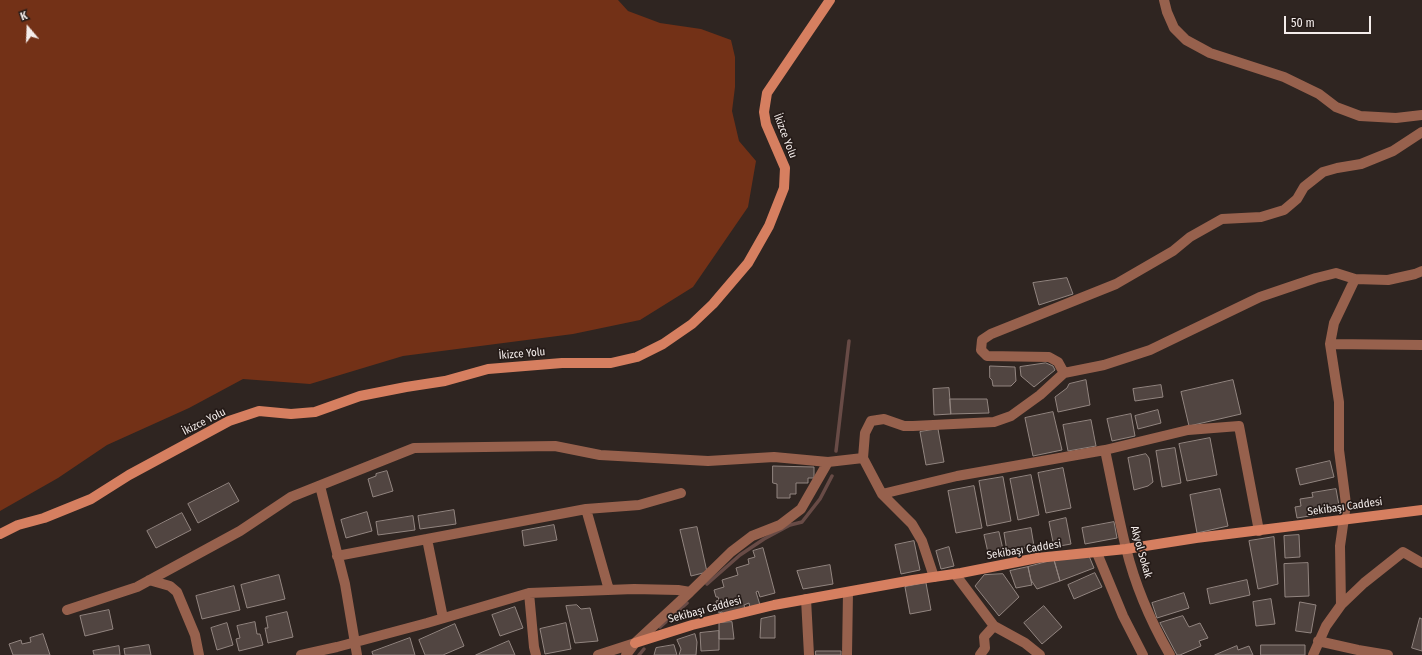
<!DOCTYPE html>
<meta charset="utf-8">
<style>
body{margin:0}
#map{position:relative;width:1422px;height:655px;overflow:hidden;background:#2f2521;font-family:"Fira Sans Condensed",sans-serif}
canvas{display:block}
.north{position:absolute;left:8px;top:8px;width:40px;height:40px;-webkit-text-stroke:3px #251b18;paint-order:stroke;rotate:341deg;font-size:11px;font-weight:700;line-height:16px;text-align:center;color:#f4edeb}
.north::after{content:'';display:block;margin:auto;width:14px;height:18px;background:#f4edeb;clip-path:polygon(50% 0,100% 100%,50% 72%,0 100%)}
.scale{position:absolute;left:1284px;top:16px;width:87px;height:18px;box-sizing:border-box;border:2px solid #f4edeb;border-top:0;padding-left:5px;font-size:12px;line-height:14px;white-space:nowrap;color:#f4edeb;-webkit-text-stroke:3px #251b18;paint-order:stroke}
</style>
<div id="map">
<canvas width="1422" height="655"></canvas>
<div class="north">K</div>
<div class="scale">50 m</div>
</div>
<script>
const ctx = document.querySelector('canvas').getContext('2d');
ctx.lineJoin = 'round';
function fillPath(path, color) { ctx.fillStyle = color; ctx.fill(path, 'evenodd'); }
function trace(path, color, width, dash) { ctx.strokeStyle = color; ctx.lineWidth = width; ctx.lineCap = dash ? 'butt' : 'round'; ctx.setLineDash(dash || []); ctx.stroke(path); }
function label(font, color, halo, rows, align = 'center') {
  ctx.font = font + ' "Fira Sans Condensed",sans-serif'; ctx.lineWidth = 3.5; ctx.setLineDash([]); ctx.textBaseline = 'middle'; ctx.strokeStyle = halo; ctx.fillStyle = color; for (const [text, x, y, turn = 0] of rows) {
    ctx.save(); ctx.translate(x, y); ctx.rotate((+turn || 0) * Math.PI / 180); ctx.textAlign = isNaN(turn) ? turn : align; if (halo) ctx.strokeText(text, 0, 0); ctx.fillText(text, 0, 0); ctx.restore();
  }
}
fillPath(new Path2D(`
 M0,0h618l10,11 32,12 41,6 30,11 4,17v30l-3,24 7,30 17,20 -8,46 -55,80 -53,33 -67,14 -170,22 -93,28 -67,-5 -54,29 -82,37 -49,33 -58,33z`), '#733117');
trace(new Path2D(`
 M836,451l13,-110
 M707,584l33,-29 24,-16 26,-14 12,-3 18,-23 12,-23
 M660,627l27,-24
 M639,655l5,-6`), '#684b46', 3.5);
const building = new Path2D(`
 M1067,278l6,16 -34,11 -6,-22z
 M1046,363l7,3 2,4 -21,17 -13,-11 -1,-9z
 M990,366l25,1 1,14 -5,5h-18l-1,-6 -2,-2z
 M1086,380l4,25 -32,7 -3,-15 12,-9 2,-4z
 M1233,380l8,34 -52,12 -8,-34z
 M1161,385l2,12 -28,4 -2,-12z
 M949,388l2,26 -17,1 -1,-26z
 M950,399h37l2,14 -38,1z
 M1158,410l3,13 -23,6 -3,-13z
 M1053,412l9,38 -29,6 -8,-38z
 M1131,414l4,22 -23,5 -5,-22z
 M1091,420l5,26 -28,5 -5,-26z
 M938,429l6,33 -18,3 -6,-33z
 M1210,438l7,37 -30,6 -8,-37z
 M1175,448l6,35 -19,4 -6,-36z
 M1146,454l3,4 4,24 -5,4 -14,4 -6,-32z
 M1330,461l4,16 -34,8 -4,-16z
 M773,466l41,1v11h-6v5h-12v11h-6v4h-13v-14l-4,-1z
 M1063,468l8,40 -25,5 -8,-40z
 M387,471l6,20 -20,6 -5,-18 8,-3v-2z
 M1031,475l8,40 -21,5 -8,-41z
 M1003,477l8,44 -24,5 -8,-45z
 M229,483l10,18 -41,22 -10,-19z
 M974,486l8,42 -26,5 -8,-42z
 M1220,489l8,37 -31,7 -7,-38z
 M1336,489l4,22 -43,7 -2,-11 6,-1 -1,-7 13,-2 -1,-4z
 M454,510l2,14 -36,5 -2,-13z
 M367,512l5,19 -26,7 -5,-18z
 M182,513l9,17 -35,18 -9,-17z
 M413,516l2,14 -37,5 -2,-13z
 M1066,518l5,26 -17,3 -5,-25z
 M1114,522l3,16 -32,6 -3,-16z
 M554,525l3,15 -33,6 -2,-15z
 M697,527l10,45 -16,4 -11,-46z
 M1031,528l3,18 -27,5 -3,-18z
 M999,532l5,22 -15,3 -5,-22z
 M1299,535l1,22 -15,1 -1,-22z
 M1274,537l4,47 -20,5 -9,-48z
 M914,541l6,29 -19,4 -6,-29z
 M949,547l5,19 -13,3 -5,-18z
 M763,548l12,45 -15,4 -2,-6 -2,1 4,13 -10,3 -1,-5 -5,2 1,4 -22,6 -1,-3 -3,1 -3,-12 3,-1 -1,-3h-2l-2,-7 10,-3 -2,-7 16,-5 -2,-7 13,-4 -1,-5 7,-2 -2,-6z
 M1089,556l5,12 -34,13 -6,-21z
 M1054,560l6,21 -23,8 -6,-9 -3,-13z
 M1308,563l1,33 -24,1 -1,-33z
 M830,565l3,19 -30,5 -6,-18z
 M1028,567l4,18 -16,3 -6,-17z
 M1095,573l7,14 -28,12 -6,-14z
 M1003,574l16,23 -20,19 -24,-30 9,-11z
 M279,575l6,24 -38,9 -6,-23z
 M1247,580l3,15 -40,9 -3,-15z
 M926,583l5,27 -21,4 -5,-27z
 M234,586l6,24 -38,9 -6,-23z
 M1184,593l5,15 -32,10 -5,-15z
 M1271,599l4,25 -19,2 -3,-24z
 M1300,602l16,3 -5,28 -15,-2z
 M577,605l4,4 9,-1 8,33 -23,2 -9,-37z
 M1044,606l18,21 -20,17 -18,-21z
 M515,607l8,21 -23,8 -8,-21z
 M109,610l4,19 -28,7 -5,-20z
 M287,612l6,25 -25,6 -3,-15h3l-2,-11z
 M775,616v22h-15l1,-19z
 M1183,616l6,11 11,-4 8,15 -9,3 2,5 -21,9h-3l-17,-32z
 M1420,618l2,1v32l-10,-3z
 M255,622l2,12h3l3,11 -24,6 -3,-12 4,-1 -3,-12z
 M732,622l2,17h-15v-16z
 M227,623l6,22 -16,5 -6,-22z
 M566,623l5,26 -26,5 -5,-25z
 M455,624l9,22 -21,9h-18l-6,-15z
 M719,631v19l-18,1 -1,-18z
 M43,634l7,21h-37l-4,-11 12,-4 1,4 9,-2 -1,-4z
 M695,634l2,8 -1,13h-17l2,-6 -4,-9z
 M410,638l5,17h-42l-1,-3z
 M509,641l6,14h-39z
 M149,645l2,10h-26l-1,-6z
 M674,645l3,10h-23l2,-7z
 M1261,645h44v10h-44z
 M119,646l1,9h-26l-1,-4z
 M1237,646l1,4 11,-4 4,9h-38z
 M816,651h25v4h-25z`);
fillPath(building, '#514541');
trace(building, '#928580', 1);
trace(new Path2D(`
 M1164,0l3,12 7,16 12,12 24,13 74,24 35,17 17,13 24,9 36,2 26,-3
 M1330,344l92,1
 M1064,373l40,-8 46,-15 110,-53 56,-19 20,-5 19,6 33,1 27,-6 7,-3
 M1105,450c7,33 13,66 21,98 9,37 25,74 44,107
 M320,486l25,98 12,71
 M882,494l75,-18 148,-26 83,-20 51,-4 20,105
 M586,509l23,81
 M427,539l16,79
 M1097,553l26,63 20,39
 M337,556l249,-47 53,-4 42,-12
 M955,574l39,52 31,17 15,12
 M934,577l-12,-36 -10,-17 -30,-30 -19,-36 2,-25 6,-12 13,-2 20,7h9l81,-4 17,-6 29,-21 24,-22 -6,-11 -9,-5 -62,-1 -6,-6 1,-10 9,-6 125,-50 57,-33 17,-14 32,-18 39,-2 23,-7 13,-11 7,-12 19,-15 14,-4 24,-4 32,-13 29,-19
 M149,580l21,6 7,6 18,43 4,20
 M529,593l5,54 2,8
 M806,599l3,56
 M1341,605l-1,-59 6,-42 -7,-54v-48l-9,-58 4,-21 21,-44
 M67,610l70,-23 103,-56 51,-34 123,-49 141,-2 45,9 108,6 66,-4 54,5
 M1318,641l40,9 30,5
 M301,655l36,-8 90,-24 102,-30 105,-4 44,1 12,2
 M598,655l37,-12
 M626,655l9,-12 55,-51 41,-40 21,-16 28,-11 21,-16 27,-47 35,-4
 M847,655l1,-63
 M980,655l5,-7 -1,-11 10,-11
 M1313,655l13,-29 15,-21 23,-22 39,-31 19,11`), '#97614d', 10);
trace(new Path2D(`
 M0,534l18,-9 26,-7 47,-19 38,-24 100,-54 30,-10 32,3 24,-2 45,-16 46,-9 39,-6 43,-12 74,-6h49l26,-6 26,-13 29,-20 21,-20 35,-41 21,-37 15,-38 1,-20 -19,-44 -2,-12 3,-19 63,-93
 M635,643l57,-18 82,-20 139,-25 48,-7 76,-15 89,-9 70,-11 226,-28`), '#d67f60', 10);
label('11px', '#f4edeb', '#251b18', [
 ["İkizce Yolu",785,136,69],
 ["İkizce Yolu",522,354,-5],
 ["İkizce Yolu",204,422,-27],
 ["Sekibaşı Caddesi",1345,507,-8],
 ["Sekibaşı Caddesi",1024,550,-9],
 ["Akyol Sokak",1141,552,74],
 ["Sekibaşı Caddesi",705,610,-15]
]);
</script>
